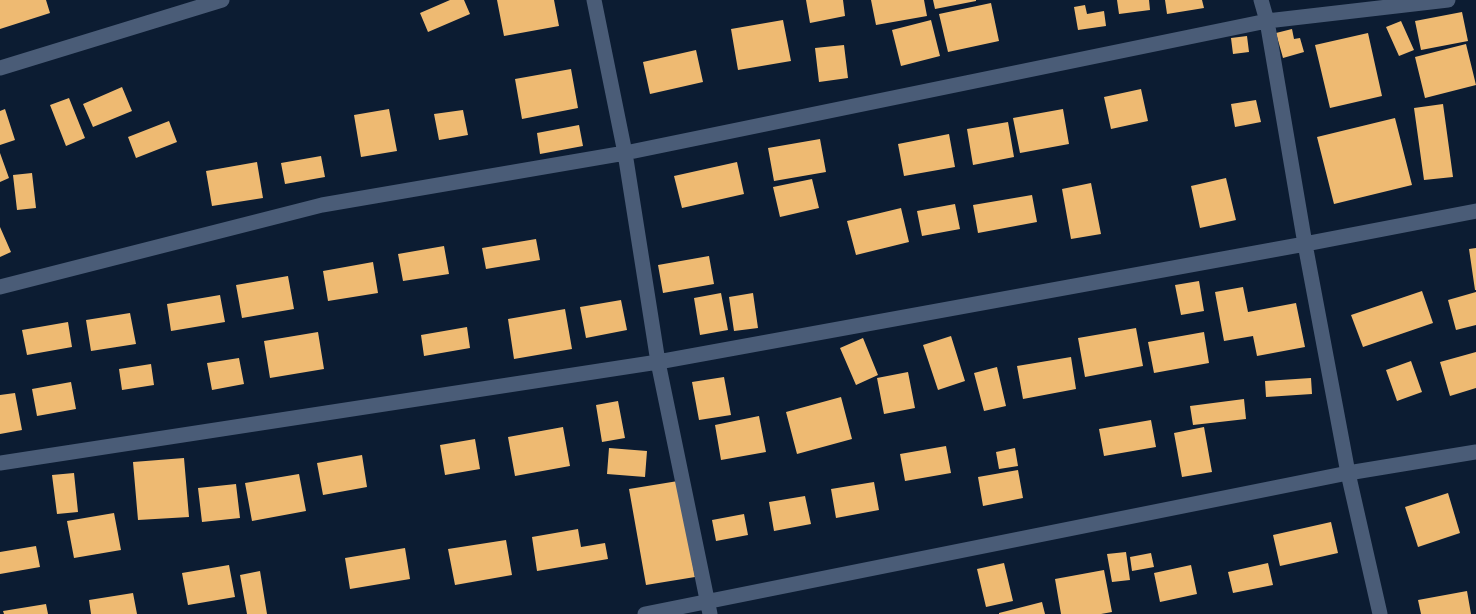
<!DOCTYPE html>
<style>
body{margin:0}
canvas{display:block;background:#0c1c32}
</style>
<canvas width="1476" height="614"></canvas>
<script>
const ctx = document.querySelector('canvas').getContext('2d');
ctx.lineJoin = 'round';
function fillPath(path, color) { ctx.fillStyle = color; ctx.fill(path, 'evenodd'); }
function trace(path, color, width, dash) { ctx.strokeStyle = color; ctx.lineWidth = width; ctx.lineCap = dash ? 'butt' : 'round'; ctx.setLineDash(dash || []); ctx.stroke(path); }
fillPath(new Path2D(`
 M0,0h46l4,13 -50,16z
 M450,0h14l6,14 -42,18 -8,-19z
 M497,0h57l5,26 -55,10z
 M806,0h37l2,16 -35,7z
 M871,0h53l3,16 -51,9z
 M933,0h43v1l-41,8z
 M1117,0h32l1,10 -31,4z
 M1165,0h37l2,8 -37,6z
 M991,3l8,38 -51,11 -9,-38z
 M1085,5l2,9 17,-3 2,15 -28,4 -4,-23z
 M1462,12l6,29 -47,9 -6,-29z
 M783,20l8,41 -53,9 -7,-41z
 M931,20l9,36 -39,10 -9,-36z
 M1401,21l13,29 -15,6 -13,-29z
 M1292,29l2,10 6,-1 4,14 -21,6 -7,-25z
 M1368,33l14,63 -52,12 -15,-63z
 M1247,36l2,16 -16,2 -2,-16z
 M1466,44l10,41 -51,13 -10,-41z
 M844,45l4,33 -29,4 -4,-34z
 M696,50l7,32 -53,12 -7,-32z
 M571,69l7,39 -56,11 -7,-40z
 M122,87l10,24 -39,16 -10,-23z
 M1141,89l7,32 -37,8 -7,-32z
 M69,98l16,40 -19,8 -16,-41z
 M1256,100l5,22 -26,5 -4,-23z
 M1443,104l10,73 -29,3 -10,-72z
 M5,109l10,31 -15,5v-34z
 M389,109l8,42 -36,6 -7,-42z
 M1063,109l6,35 -49,9 -7,-35z
 M463,110l5,25 -29,5 -5,-26z
 M1395,118l17,67 -78,19 -17,-67z
 M169,121l8,21 -41,16 -8,-21z
 M1008,122l6,35 -41,8 -6,-36z
 M579,125l4,21 -43,8 -3,-21z
 M949,134l6,33 -51,9 -6,-32z
 M820,139l6,33 -52,9 -6,-33z
 M0,153l9,25 -9,4z
 M321,156l4,21 -40,7 -4,-21z
 M257,162l6,36 -51,8 -6,-35z
 M737,162l7,32 -62,14 -8,-32z
 M32,173l4,35 -19,2 -4,-35z
 M1226,178l10,42 -36,8 -9,-42z
 M812,179l7,29 -39,9 -7,-30z
 M1091,183l10,51 -30,5 -9,-50z
 M1032,195l5,27 -59,11 -5,-28z
 M955,204l5,25 -38,7 -5,-25z
 M901,208l8,34 -53,13 -9,-34z
 M0,227l11,25 -11,5z
 M536,239l4,21 -54,9 -4,-21z
 M444,246l5,28 -46,7 -5,-27z
 M1476,248v42h-1l-6,-41z
 M709,256l5,28 -51,9 -5,-28z
 M373,262l5,31 -50,8 -5,-30z
 M288,276l6,33 -52,9 -6,-33z
 M1199,281l5,30 -23,4 -6,-30z
 M1243,287l5,25 48,-9 9,44 -48,9 -4,-20 -29,5 -9,-49z
 M1422,291l11,32 -70,24 -12,-32z
 M1476,292v33l-20,5 -8,-30z
 M721,293l7,37 -28,5 -6,-37z
 M753,293l5,35 -24,3 -5,-34z
 M220,295l5,27 -54,9 -4,-27z
 M621,300l6,30 -41,8 -6,-31z
 M565,309l7,40 -58,10 -6,-40z
 M130,313l6,31 -45,7 -5,-31z
 M68,322l4,25 -45,8 -5,-25z
 M467,327l3,21 -46,8 -3,-21z
 M1136,328l7,38 -58,11 -7,-39z
 M318,332l6,37 -54,9 -6,-37z
 M1204,332l5,31 -55,10 -6,-31z
 M951,336l14,45 -27,9 -15,-45z
 M863,338l15,37 -22,10 -16,-37z
 M1476,352v36l-26,8 -10,-34z
 M1071,357l5,32 -53,10 -6,-33z
 M239,358l5,26 -32,6 -5,-27z
 M1411,361l11,31 -25,9 -11,-31z
 M151,364l3,21 -32,5 -3,-21z
 M997,367l9,39 -22,5 -10,-38z
 M908,372l7,36 -31,6 -7,-36z
 M724,377l7,38 -32,5 -7,-38z
 M1311,378l1,16 -46,3 -1,-16z
 M71,382l5,27 -39,7 -5,-27z
 M15,393l7,37 -22,4v-39z
 M841,397l11,42 -55,15 -11,-42z
 M1244,399l2,20 -53,6 -3,-19z
 M618,401l7,37 -23,4 -6,-37z
 M759,416l7,36 -45,8 -6,-35z
 M1151,420l5,27 -52,9 -5,-27z
 M563,427l7,39 -55,10 -7,-39z
 M1204,427l8,45 -30,5 -8,-44z
 M475,439l5,30 -35,6 -5,-30z
 M946,446l5,27 -46,8 -5,-27z
 M609,448l38,3 -2,26 -38,-3z
 M1015,448l3,18 -19,3 -3,-17z
 M362,455l5,32 -44,8 -6,-32z
 M184,458l5,59 -51,3 -5,-58z
 M1018,470l5,28 -40,8 -5,-29z
 M74,473l4,39 -21,2 -5,-39z
 M299,474l7,37 -54,10 -7,-38z
 M678,481l17,96 -49,8 -17,-96z
 M874,482l5,28 -43,8 -5,-29z
 M236,484l4,34 -38,4 -4,-34z
 M1448,493l12,40 -42,14 -13,-40z
 M805,496l6,28 -37,7 -5,-29z
 M114,513l7,37 -47,8 -7,-37z
 M744,514l4,21 -32,6 -4,-21z
 M1331,522l7,31 -58,13 -7,-31z
 M578,529l3,18 24,-4 3,16 -71,12 -5,-34z
 M506,540l6,35 -57,10 -7,-36z
 M36,546l4,21 -40,7v-22z
 M405,548l5,31 -60,10 -5,-31z
 M1126,552l4,28 -18,2 -5,-28z
 M1151,553l3,14 -22,4 -2,-14z
 M1004,563l9,38 -27,6 -9,-38z
 M1268,563l5,22 -40,8 -5,-21z
 M229,565l6,32 -47,8 -6,-32z
 M1191,565l6,29 -37,8 -6,-29z
 M1104,570l8,42 -11,2h-40l-6,-35z
 M260,571l7,43h-20l-7,-39z
 M1467,591l4,23h-50l-3,-14z
 M133,593l4,21h-46l-2,-14z
 M1042,602l3,12h-46v-1z
 M46,604l2,10h-44l-1,-3z`), '#eeba72');
trace(new Path2D(`
 M594,0l31,153 33,209 52,252
 M1261,0l6,21 38,223 43,229 32,141
 M0,68l222,-68
 M0,287l322,-82 303,-52 642,-132 181,-21
 M0,463l658,-101 647,-118 171,-33
 M645,614l703,-141 128,-21`), '#4a5c77', 15);
</script>
